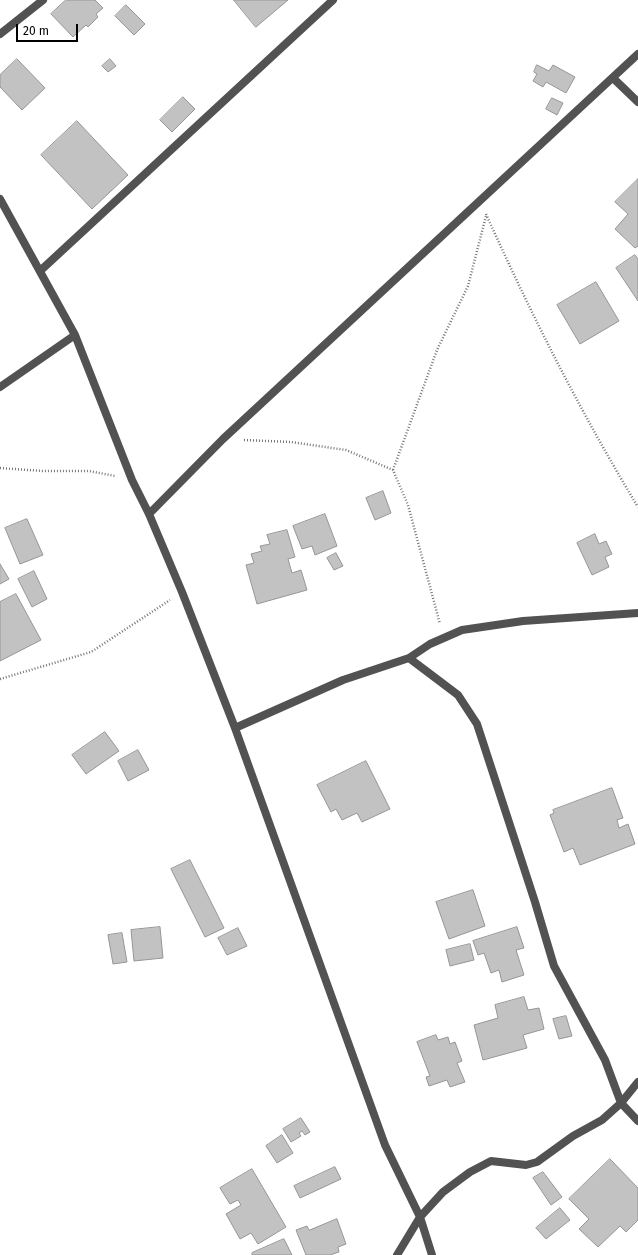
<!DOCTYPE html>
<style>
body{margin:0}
#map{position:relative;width:638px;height:1255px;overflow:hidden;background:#fff;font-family:"Fira Sans",sans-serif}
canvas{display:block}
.scale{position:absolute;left:16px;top:24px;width:62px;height:18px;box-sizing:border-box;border:2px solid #000;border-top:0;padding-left:5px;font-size:12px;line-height:14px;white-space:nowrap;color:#000;-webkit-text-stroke:3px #fff;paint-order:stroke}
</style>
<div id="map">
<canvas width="638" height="1255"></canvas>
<div class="scale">20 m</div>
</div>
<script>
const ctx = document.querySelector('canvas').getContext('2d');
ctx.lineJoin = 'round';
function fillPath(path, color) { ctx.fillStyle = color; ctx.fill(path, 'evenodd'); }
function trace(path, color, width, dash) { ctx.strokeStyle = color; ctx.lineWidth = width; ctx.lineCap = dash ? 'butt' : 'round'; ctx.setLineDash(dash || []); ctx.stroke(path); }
const building = new Path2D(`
 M66,0h29l8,8 -7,6 2,3 -10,10 -2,-2 -13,12 -22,-23z
 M234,0h54l-32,27z
 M126,5l19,19 -11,11 -19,-19z
 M17,59l28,29 -23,22 -22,-23v-12z
 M110,59l6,7 -8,6 -6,-6z
 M537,65l12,6 4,-6 22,12 -9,16 -20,-11 -3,5 -10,-6 4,-7 -3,-2z
 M183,97l12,12 -23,23 -12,-12z
 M552,98l11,5 -6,12 -11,-6z
 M77,121l51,54 -36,34 -51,-54z
 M638,179v67l-3,2 -20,-19 13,-15 -13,-12z
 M635,255l3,4v42l-22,-33z
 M596,282l23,39 -39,23 -23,-39z
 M383,491l8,22 -16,7 -9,-22z
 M325,514l12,32 -22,9 -3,-9 -10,3 -9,-23z
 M27,519l16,36 -23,9 -15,-36z
 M287,530l8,27 -7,2 4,14 9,-3 6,20 -50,14 -11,-39 8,-2 -3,-9 11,-3 -2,-5 10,-2 -3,-9z
 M595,534l4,10 7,-3 6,13 -7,3 4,10 -17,8 -15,-32z
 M336,553l7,13 -9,4 -7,-12z
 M0,564l9,15 -9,5z
 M34,571l13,28 -15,8 -14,-28z
 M16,594l25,46 -41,21v-59z
 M105,732l14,19 -33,23 -14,-19z
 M138,750l11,20 -21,11 -10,-20z
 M366,761l24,48 -28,13 -5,-9 -15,7 -6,-11 -5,3 -14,-27z
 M612,788l11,30 -6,2 2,8 9,-4 7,20 -55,21 -7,-17 -9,4 -14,-37 4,-2 -1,-3z
 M190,860l34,68 -19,9 -34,-68z
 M473,890l12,36 -36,13 -13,-37z
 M160,927l3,31 -29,3 -3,-31z
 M517,927l7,21 -8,2 8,25 -22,7 -3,-12 -8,3 -7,-20 -6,2 -5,-14z
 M238,928l9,18 -20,9 -9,-17z
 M122,933l5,29 -14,2 -5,-29z
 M470,944l4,16 -24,6 -4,-16z
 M524,997l4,13 11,-2 5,21 -21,6 4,13 -44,12 -9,-35 24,-7 -3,-13z
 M566,1016l6,20 -13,3 -6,-20z
 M436,1035l2,5 10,-3 2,7 5,-2 7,19 -5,2 8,19 -15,5 -3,-7 -18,6 -3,-9 4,-1 -13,-34z
 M301,1118l9,14 -5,3 -3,-4 -3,2 2,3 -10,6 -8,-13z
 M282,1135l11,18 -16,10 -11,-17z
 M610,1159l28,29v32l-12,12 -6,-6 -22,21 -19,-18 10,-10 -20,-20z
 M335,1167l6,12 -41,19 -6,-12z
 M252,1169l34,58 -28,17 -7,-11 -11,6 -14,-25 15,-9 -3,-5 -8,4 -10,-16z
 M543,1172l19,25 -11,8 -18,-27z
 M560,1208l10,12 -24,19 -10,-11z
 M337,1219l9,25 -8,3 1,5 -9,3h-24l-10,-25 11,-4 2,4z
 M284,1239l8,16h-40v-2z`);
fillPath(building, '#c2c2c2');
trace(building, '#969696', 1);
trace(new Path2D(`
 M486,214c45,100 95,199 152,293
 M244,440l47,2 55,8 47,20 15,35 32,119
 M0,468l43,3h46l26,5
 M393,470l44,-120 31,-64 18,-70
 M0,679l91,-27 79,-52`), '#747474', 2.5, [1, 2]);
trace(new Path2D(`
 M0,34l43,-34
 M613,78l25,24
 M0,199l75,136 57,145 17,34 33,78 53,136 150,417 35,72 12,38
 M40,271l293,-271
 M0,387l75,-52
 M149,514l74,-75 415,-385
 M409,658l49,37 19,29 58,178 19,64 51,94 16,43 17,18
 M235,728l108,-48 66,-22 21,-14 32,-14 61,-9 115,-8
 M397,1255l23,-38 23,-25 27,-20 21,-11 35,4 11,-3 36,-26 29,-16 19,-17 17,-21`), '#525252', 8);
</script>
